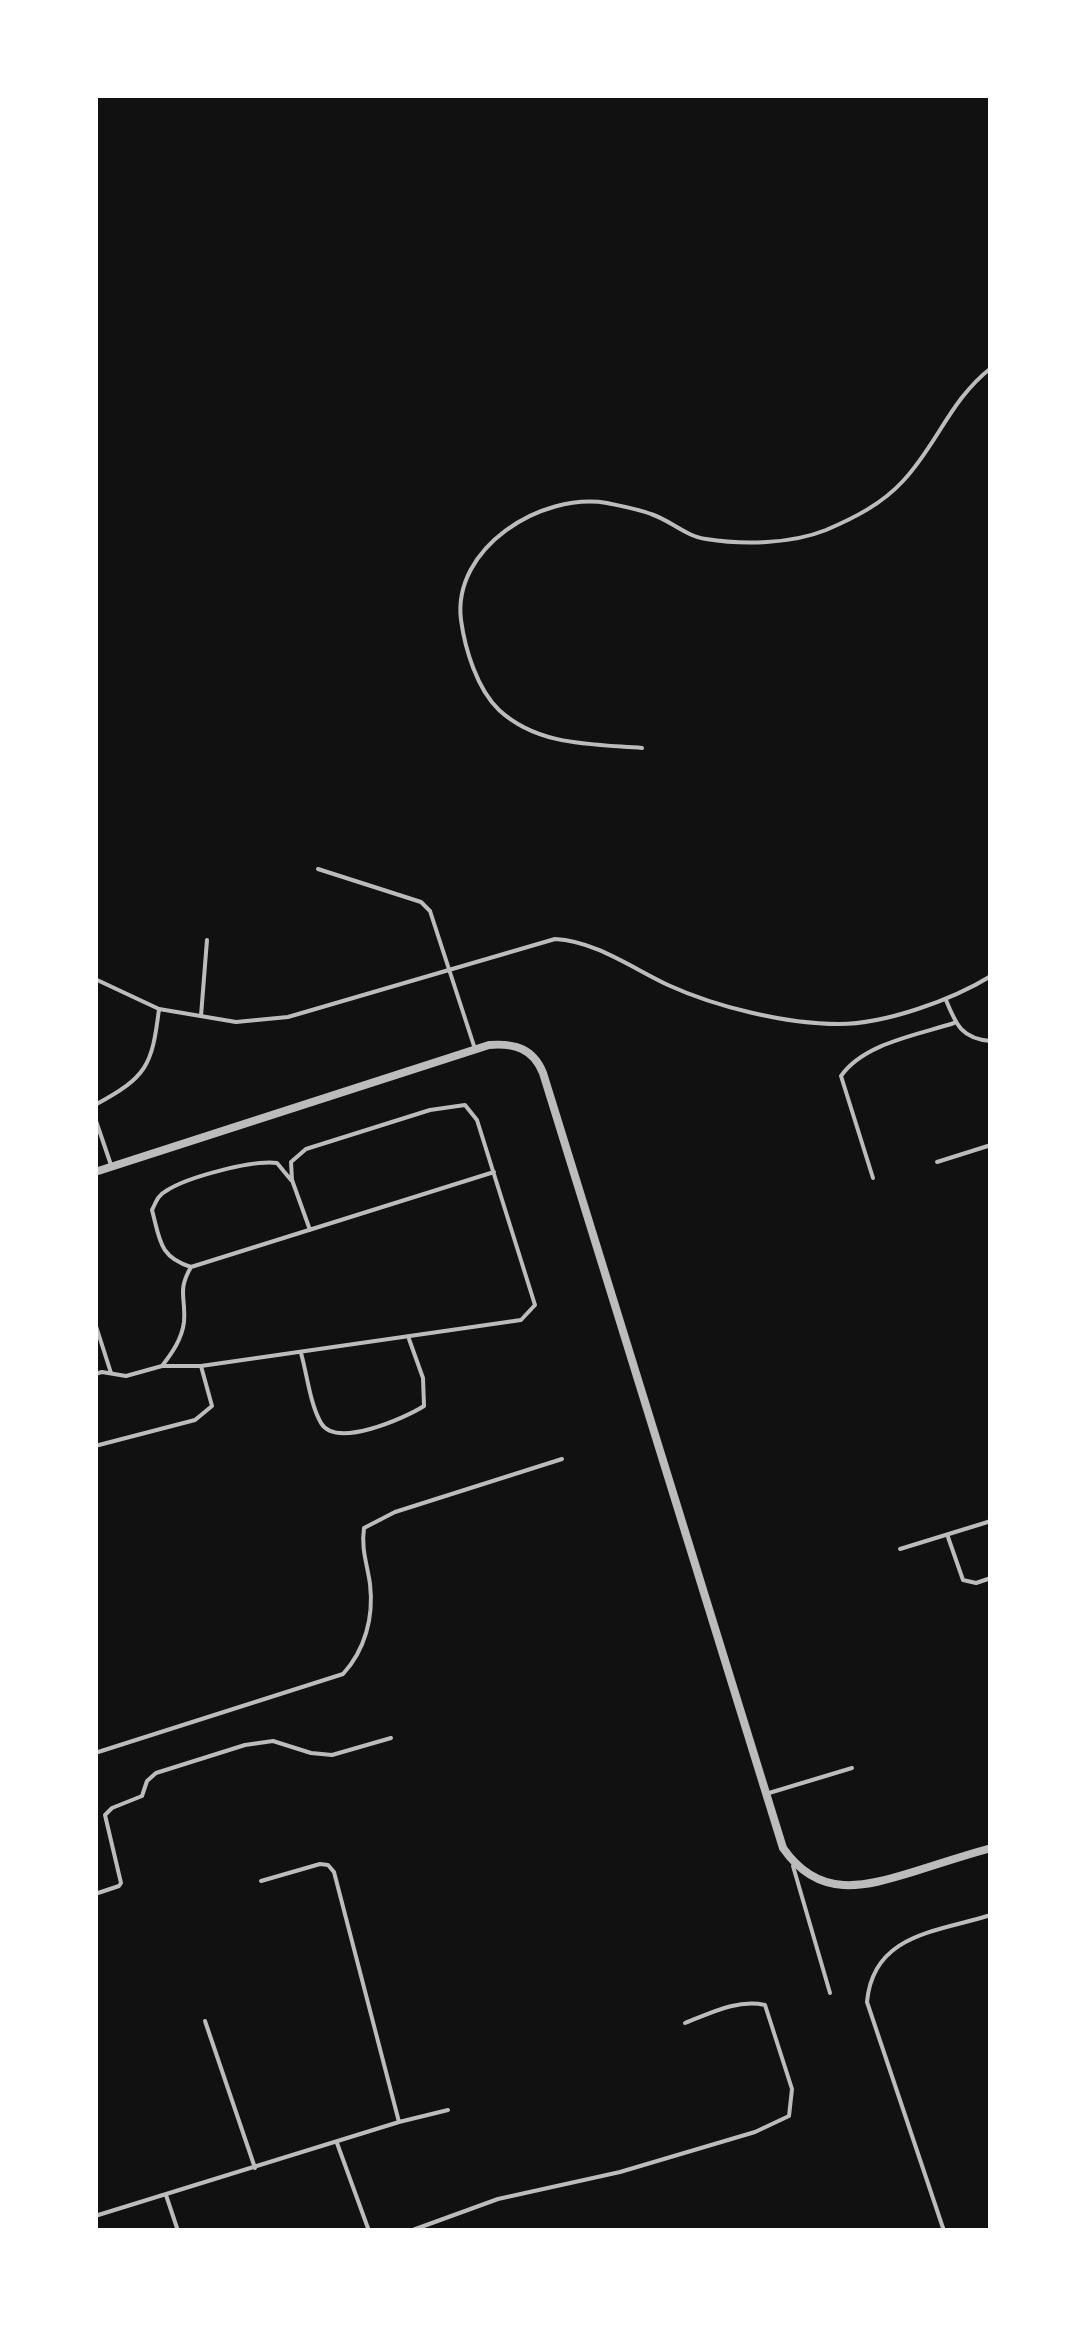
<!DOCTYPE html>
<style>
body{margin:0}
#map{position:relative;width:1086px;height:2326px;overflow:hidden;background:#111;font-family:"Fira Sans Condensed",sans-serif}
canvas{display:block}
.frame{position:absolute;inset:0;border:98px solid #fff;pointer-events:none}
</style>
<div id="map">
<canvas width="1086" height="2326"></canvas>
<div class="frame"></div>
</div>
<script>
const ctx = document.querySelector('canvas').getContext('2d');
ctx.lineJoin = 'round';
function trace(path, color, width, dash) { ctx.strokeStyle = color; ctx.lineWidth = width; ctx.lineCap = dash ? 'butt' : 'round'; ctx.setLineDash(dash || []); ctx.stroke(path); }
trace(new Path2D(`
 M642,748c-51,-4 -104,-2 -143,-38 -22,-21 -34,-61 -38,-90 -9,-72 80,-128 146,-117 14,3 31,6 44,11 19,6 36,23 55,25 37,6 85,5 120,-9 28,-12 56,-26 77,-49 34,-36 47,-81 88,-113
 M318,869l103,33 9,9 45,138
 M95,979l64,30 77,13 52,-5 267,-78c40,2 77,29 113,46 48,22 118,39 171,39 46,0 113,-24 152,-48
 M946,1000c10,25 16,39 45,41
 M201,1016l6,-76
 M95,1105c52,-28 57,-39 64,-96
 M95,1118l16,47
 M937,1162l54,-17
 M873,1178l-32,-102c23,-33 77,-41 113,-53
 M291,1180l-14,-17c-25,-3 -90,14 -111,28 -8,4 -10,11 -14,19 8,30 7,47 39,57l303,-95
 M95,1323l16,50
 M301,1353c6,21 9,51 20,70 15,26 84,-5 103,-17l-1,-28 -14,-39
 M162,1366c10,-13 20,-27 22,-44 2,-25 -7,-31 7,-55
 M95,1374l7,-2 24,4 36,-10h39l320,-46 14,-15 -58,-185 -12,-15 -35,5 -124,39 -15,13 1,18 18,50
 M95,1446l100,-26 17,-14 -11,-40
 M948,1537l15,43 13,3 15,-5
 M900,1549l91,-28
 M95,1753l248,-79c22,-24 31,-57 27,-90 -3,-21 -9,-35 -6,-56l31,-16 167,-53
 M769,1793l83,-25
 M793,1866l37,127
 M261,1881l59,-17 8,1 6,7 65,250
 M95,1894l24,-8 2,-3 -16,-68 7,-7 30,-12 5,-15 9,-8 89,-28 28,-4 38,12 21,2 59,-17
 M205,2021l50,147
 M337,2143l32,88
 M166,2195l12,36
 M95,2216l304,-94 49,-12
 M410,2231l88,-32 122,-27 135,-40 34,-16 3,-27 -27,-84c-28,-6 -54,8 -80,18
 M944,2231l-77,-229c6,-68 69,-70 124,-87`), '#bcbcbc', 4);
trace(new Path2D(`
 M95,1172l394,-127c25,-2 44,3 54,28l240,775c36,52 81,39 133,23 25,-8 50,-16 75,-23`), '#bcbcbc', 8);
</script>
